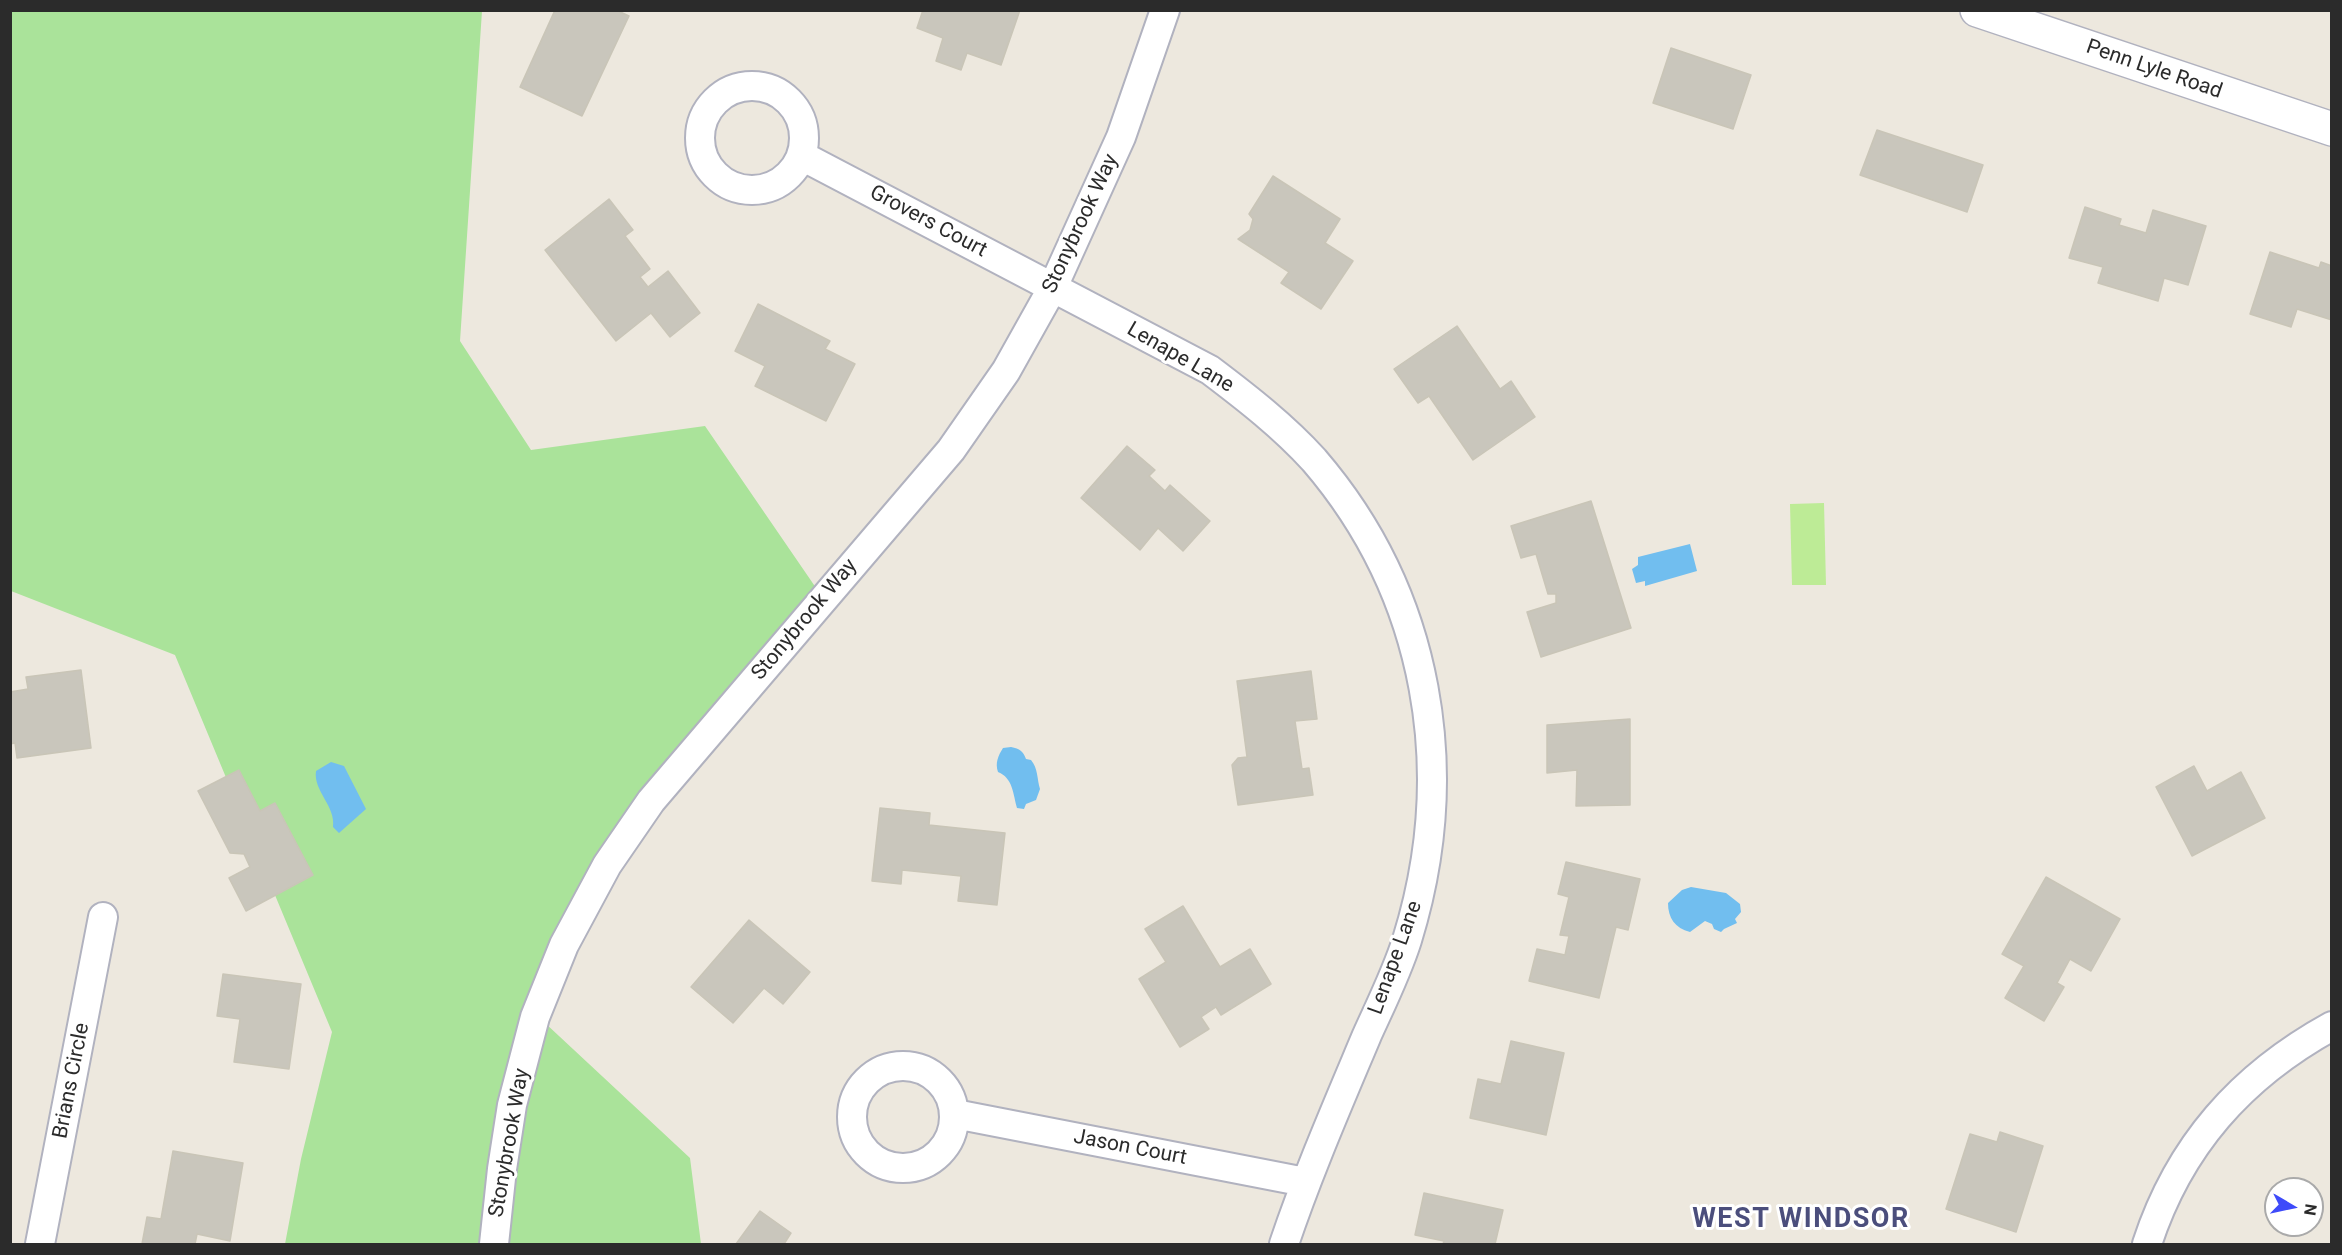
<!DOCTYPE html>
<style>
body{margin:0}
#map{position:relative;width:2342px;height:1255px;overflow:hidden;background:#ede8de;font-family:Roboto,sans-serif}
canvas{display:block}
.frame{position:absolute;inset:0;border:12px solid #2b2b2b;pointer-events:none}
.north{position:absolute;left:2264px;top:1177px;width:60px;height:60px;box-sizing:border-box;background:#fff;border:2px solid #aaa;border-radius:50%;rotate:99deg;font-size:16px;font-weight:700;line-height:24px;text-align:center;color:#2b2b2b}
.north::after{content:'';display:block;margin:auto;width:21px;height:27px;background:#3e4bfa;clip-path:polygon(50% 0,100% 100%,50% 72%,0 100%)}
</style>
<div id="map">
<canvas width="2342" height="1255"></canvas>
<div class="frame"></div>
<div class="north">N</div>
</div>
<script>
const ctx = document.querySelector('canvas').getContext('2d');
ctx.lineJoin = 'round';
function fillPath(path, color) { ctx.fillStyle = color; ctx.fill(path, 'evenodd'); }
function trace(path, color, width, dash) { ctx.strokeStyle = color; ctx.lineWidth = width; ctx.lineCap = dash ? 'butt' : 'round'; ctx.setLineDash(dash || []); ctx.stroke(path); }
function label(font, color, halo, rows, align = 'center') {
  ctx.font = font + ' Roboto,sans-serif'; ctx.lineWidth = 6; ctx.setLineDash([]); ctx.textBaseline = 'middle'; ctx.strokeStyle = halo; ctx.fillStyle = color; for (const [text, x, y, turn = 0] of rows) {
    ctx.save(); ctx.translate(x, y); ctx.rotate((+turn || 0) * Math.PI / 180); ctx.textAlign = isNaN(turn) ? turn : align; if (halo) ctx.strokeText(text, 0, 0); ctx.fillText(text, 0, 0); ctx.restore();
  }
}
fillPath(new Path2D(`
 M10,11h472l-22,330 71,109 174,-24 120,175 -184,212 -111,196 160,149 11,86h-416l16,-85 31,-127 -157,-377 -164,-64z`), '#aae39a');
fillPath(new Path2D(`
 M1824,503l2,82h-34l-2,-81z`), '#bdeb96');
fillPath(new Path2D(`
 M1690,544l7,27 -52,15v-5l-9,2 -4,-14 6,-4v-8z
 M1011,747c9,2 12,4 15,12l5,1c7,8 6,19 9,29l-4,11 -10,4 -2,5 -7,-1c-4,-14 -4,-30 -19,-36 -3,-9 0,-16 5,-24z
 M331,762l13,4 22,43 -27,24 -6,-6c3,-21 -20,-36 -17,-56z
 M1691,887l35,6 14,11 1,8 -6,7 2,4 -13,6 -3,3 -7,-3 -2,-5 -7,-3 -15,11c-15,-4 -22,-14 -22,-29l14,-13z`), '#71beef');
const building = new Path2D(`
 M555,10h61l13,6 -47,100 -62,-29z
 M923,10h97l-19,55 -34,-12 -6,17 -25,-9 7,-23 -26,-10z
 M1671,48l80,27 -18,54 -80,-26z
 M1877,130l106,35 -16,47 -107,-37z
 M1273,176l67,43 -15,24 28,18 -32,48 -40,-26 8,-11 -51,-33 12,-9 3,-11 -4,-5z
 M609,199l24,31 -8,6 25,33 -10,8 8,10 20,-16 32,42 -30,24 -19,-24 -35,28 -71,-91z
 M2085,207l36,12 -2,6 27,8 7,-23 53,16 -18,59 -24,-7 -6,23 -60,-18 5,-16 -34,-9z
 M2270,252l49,16 2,-6 11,4v54l-35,-11 -6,18 -41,-13z
 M758,304l72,37 -5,8 30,15 -29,57 -71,-35 10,-20 -30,-15z
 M1457,326l43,63 11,-8 24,36 -62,43 -44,-64 -11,7 -24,-34z
 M1127,446l28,24 -6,6 16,15 5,-6 40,36 -27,30 -25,-23 -18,22 -59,-52z
 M1591,501l40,127 -90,29 -14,-45 29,-9v-9h-8l-12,-40 -15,4 -10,-32z
 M81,670l10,78 -74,10 -2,-15 -5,1v-52l18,-3 -2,-12z
 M1311,671l6,48 -22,2 7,48 7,-1 4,27 -75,10 -6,-40 6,-7 9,-1 -10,-76z
 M1630,719v86l-54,1 1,-36 -30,3v-48z
 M2194,766l13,25 34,-19 24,46 -73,38 -36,-69z
 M239,770l21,41 15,-8 38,72 -67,36 -17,-33 21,-11 -6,-13 -14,-1 -32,-62z
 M880,808l50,5 -1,12 76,8 -8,72 -39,-4 3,-25 -59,-6 -1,14 -29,-3z
 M1566,862l74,17 -12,51 -12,-3 -17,71 -70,-17 8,-32 28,6 4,-19 -9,-1 9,-38 -11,-3z
 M2046,877l74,42 -29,52 -21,-12 -13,24 7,4 -20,34 -39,-23 19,-32 -22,-12z
 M1183,906l37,61 30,-18 21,35 -50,31 -5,-8 -15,10 8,12 -29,18 -41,-68 27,-17 -21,-33z
 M749,920l61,52 -27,32 -19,-16 -31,35 -42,-36z
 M223,974l78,10 -12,85 -55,-7 6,-43 -23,-3z
 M1511,1041l53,12 -18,82 -76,-17 8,-39 23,5z
 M2000,1132l43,14 -27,86 -70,-23 24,-75 27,8z
 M173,1151l70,12 -13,78 -33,-7 -2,10h-53l5,-27 14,2z
 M1424,1193l79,17 -8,34h-52l1,-3 -29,-6z
 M760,1211l31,22 -7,11h-48z`);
fillPath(building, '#c9c6bc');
trace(building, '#c9c5b7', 1.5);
const street = new Path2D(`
 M700 138a52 52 0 1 1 104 0a52 52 0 1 1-104 0Z
 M802,156l408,214c37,28 73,56 104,90 116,135 145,312 93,480 -10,32 -26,64 -40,95 -29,69 -59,138 -83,209
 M852 1117a51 51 0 1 1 102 0a51 51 0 1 1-102 0Z
 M955,1114l350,68
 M40,1244l63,-327
 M494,1244l8,-75 10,-64 23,-88 29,-72 43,-80 44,-64 300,-351 55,-79 47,-84 68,-150 44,-127
 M2147,1244c32,-98 94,-168 185,-218`);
const secondary = new Path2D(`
 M1977,10l355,119`);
trace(street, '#b1b2bf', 32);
trace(secondary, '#b1b2bf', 36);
trace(street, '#fff', 28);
trace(secondary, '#fff', 33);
label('21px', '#2b2b2b', '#fff', [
 ["Penn Lyle Road",2154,70,19],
 ["Grovers Court",928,222,28],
 ["Stonybrook Way",1081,224,-65],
 ["Lenape Lane",1180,358,30],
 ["Stonybrook Way",805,620,-50],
 ["Lenape Lane",1396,958,-70],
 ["Brians Circle",72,1081,-79],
 ["Stonybrook Way",510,1143,-80],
 ["Jason Court",1130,1148,11]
]);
ctx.letterSpacing = '1.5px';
label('bold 27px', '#4b4e7c', '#fff', [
 ["WEST WINDSOR",1801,1220]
]);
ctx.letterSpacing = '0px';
</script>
